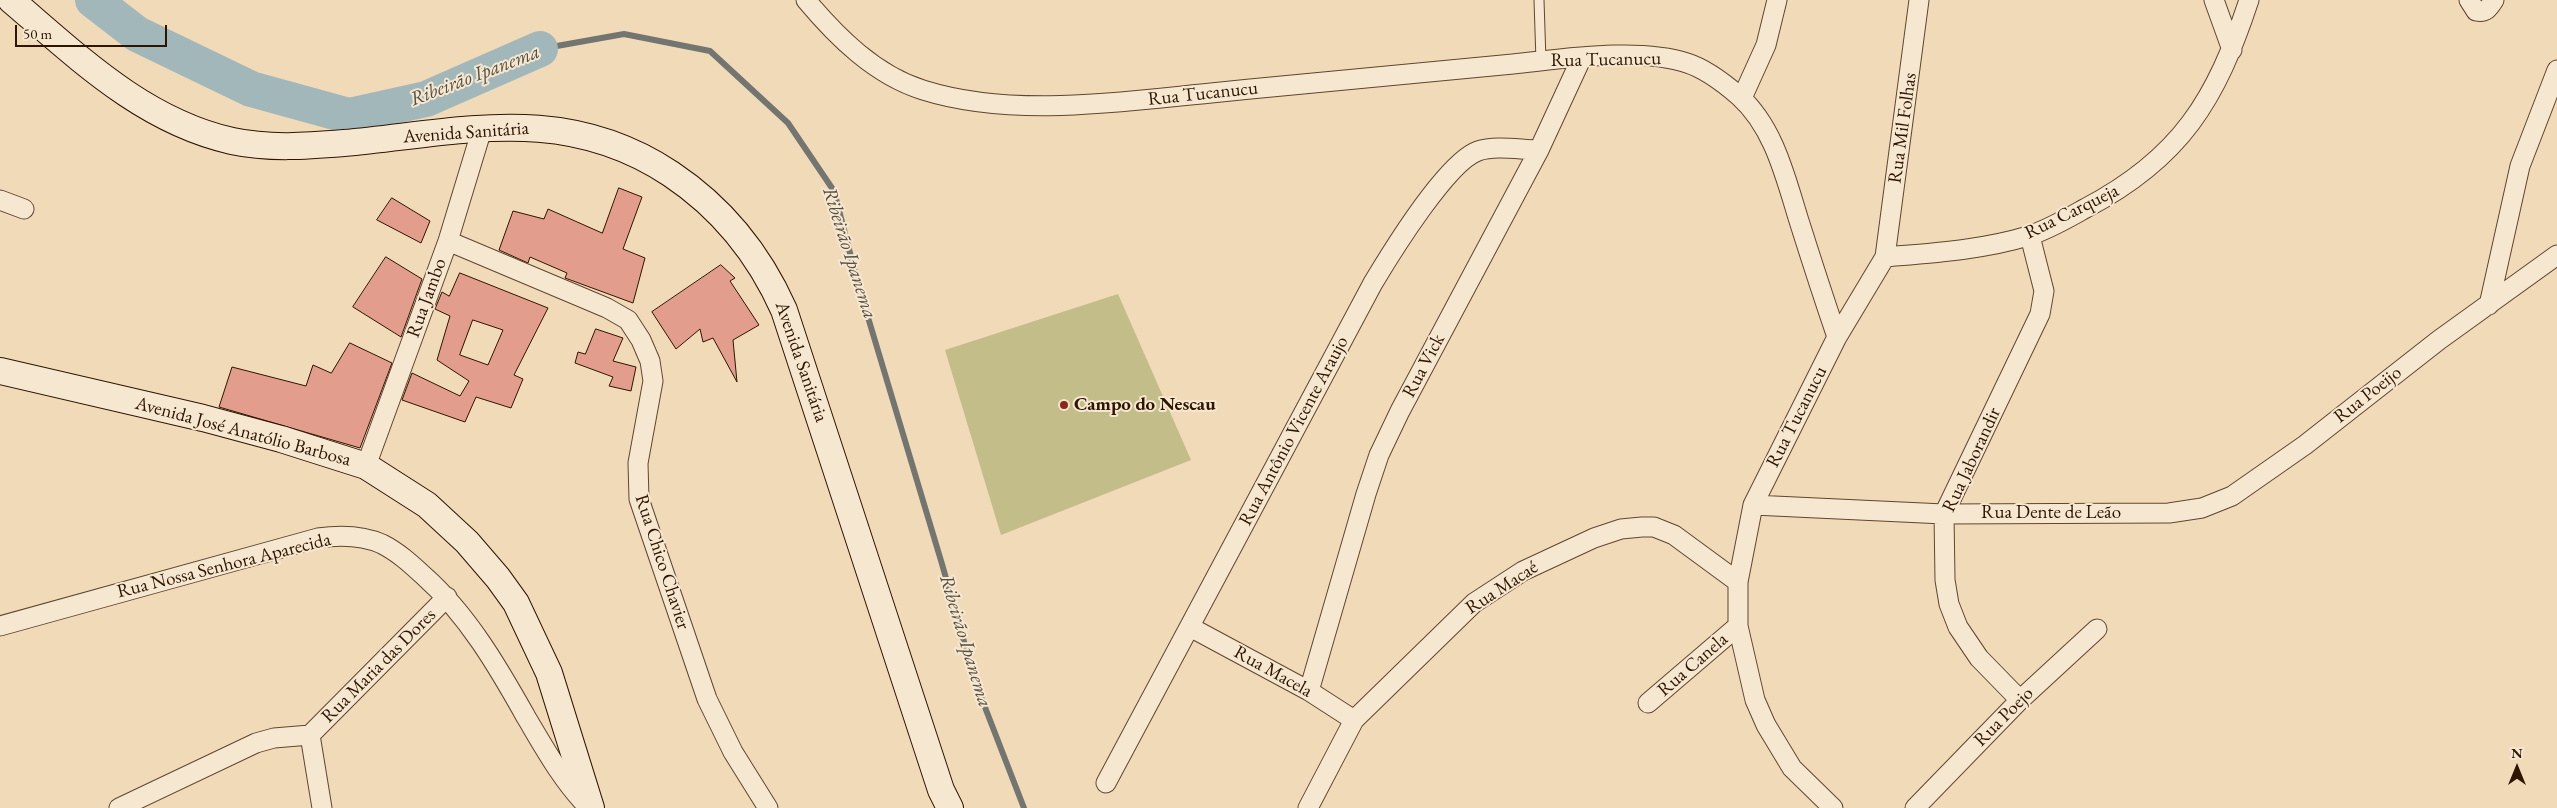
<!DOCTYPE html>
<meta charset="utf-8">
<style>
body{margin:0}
#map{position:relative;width:2557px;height:808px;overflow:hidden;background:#f1dab8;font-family:"EB Garamond",serif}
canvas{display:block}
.north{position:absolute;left:2492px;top:743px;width:50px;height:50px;-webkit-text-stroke:4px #f6e7d1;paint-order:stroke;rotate:0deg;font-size:14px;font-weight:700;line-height:20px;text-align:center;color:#2e1500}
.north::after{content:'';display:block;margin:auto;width:18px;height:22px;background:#2e1500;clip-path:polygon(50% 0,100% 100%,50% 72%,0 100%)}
.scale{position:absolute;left:15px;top:25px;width:152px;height:22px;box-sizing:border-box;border:2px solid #2e1500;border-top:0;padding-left:6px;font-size:15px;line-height:18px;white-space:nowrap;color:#2e1500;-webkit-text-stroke:4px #f6e7d1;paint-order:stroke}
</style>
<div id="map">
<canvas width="2557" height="808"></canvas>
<div class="north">N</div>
<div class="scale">50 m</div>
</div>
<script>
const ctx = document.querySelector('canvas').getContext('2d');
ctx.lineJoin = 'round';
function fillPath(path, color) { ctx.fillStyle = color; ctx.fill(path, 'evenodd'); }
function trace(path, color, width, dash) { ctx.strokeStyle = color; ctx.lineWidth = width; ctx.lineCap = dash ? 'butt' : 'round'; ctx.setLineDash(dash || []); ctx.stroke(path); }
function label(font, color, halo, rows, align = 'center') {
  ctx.font = font + ' "EB Garamond",serif'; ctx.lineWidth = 4; ctx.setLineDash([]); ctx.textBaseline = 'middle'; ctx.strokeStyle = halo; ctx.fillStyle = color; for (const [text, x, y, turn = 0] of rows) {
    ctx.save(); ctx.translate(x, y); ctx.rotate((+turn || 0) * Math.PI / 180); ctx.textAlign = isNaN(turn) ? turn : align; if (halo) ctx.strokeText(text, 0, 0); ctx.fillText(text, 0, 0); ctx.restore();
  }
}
fillPath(new Path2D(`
 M1118,294l73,166 -190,75 -56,-185z`), '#c2bd89');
trace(new Path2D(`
 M540,49l84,-15 86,17 78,72 46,68 24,93 84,280 34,120 48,124`), '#737670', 6);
trace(new Path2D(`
 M93,0l44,34 114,55 98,27 77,-17 114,-50`), '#a1b7ba', 36);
const building = new Path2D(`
 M619,188l23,9 -19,52 22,9 -12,45 -68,-25 2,-5 -37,-16 -2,6 -29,-13 14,-39 31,8 4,-10 54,24z
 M392,198l38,23 -9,22 -44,-23z
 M386,257l36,22 -21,58 -48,-30z
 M721,265l14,13 -5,3 29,44 -26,15 4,42 -24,-44 -10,4 -3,-13 -24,20 -24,-37z
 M460,273l88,35 -34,67 9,4 -12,29 -35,-11 -11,25 -63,-22 10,-27 48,23 9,-15 -32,-21 13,-44 -15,-7 7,-17 7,4zM473,320l30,10 -15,35 -28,-10z
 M596,329l27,9 -10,23 23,6 -5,24 -22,-5 4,-9 -38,-14 3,-11 7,2z
 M350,343l42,20 -32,85 -141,-41 13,-40 74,19 7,-21 18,8z`);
fillPath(building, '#e29d8c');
trace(building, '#2e1500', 1);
const lane = new Path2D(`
 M1539,0l2,61`);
const street = new Path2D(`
 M806,0c31,37 69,75 117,90 92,29 203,11 298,2 97,-10 194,-19 292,-28 50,-5 126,-17 174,-1 19,6 37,20 52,33 36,32 47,84 61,128 12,38 24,75 37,113l-84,168 -15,77v44l17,74 11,25 26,43 41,40
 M2214,0l18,50
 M2469,0l7,11c10,2 13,-3 18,-11
 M1742,98l24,-53 11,-45
 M0,200l24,9
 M448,241l159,67 21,12 13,20 9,21 3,20 -15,82 1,36 68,200 26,53 35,56
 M1885,257l34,-257
 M2489,305l31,-139 37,-96
 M1837,337l48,-80c47,-4 97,-7 143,-21 20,-6 40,-18 58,-28 95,-50 130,-108 163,-208
 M366,466l82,-225 34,-112
 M1753,505l191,9 225,-1 33,-5 30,-12 73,-51 134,-105 118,-85
 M0,626l318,-88c21,-3 44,-3 64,6 16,8 29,20 42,32 43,38 74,91 102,141 19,32 36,63 62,90
 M1190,627l119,64 45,29
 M1309,691l57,-197 13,-39 21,-44 139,-261 43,-93
 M2020,700l-41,-42 -21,-31 -9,-23 -4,-24 -1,-66 96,-200 4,-23 -14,-55
 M1648,703l90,-77
 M310,735l137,-138
 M310,735l12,73
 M1106,783l267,-500c18,-30 74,-121 105,-132 18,-6 43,-1 61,-1
 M119,808l137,-65 18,-5 36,-3
 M1308,808l46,-88 120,-117 49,-32 71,-33 27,-9 21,-2h12l20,8 64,47
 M1915,808l105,-108 77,-71`);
const secondary = new Path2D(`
 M11,0c67,57 132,121 221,141 37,8 75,5 112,2 119,-11 220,-40 327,31 51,34 88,80 113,136l157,480 9,18
 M0,371l203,47 78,21 85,27 61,39 40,37 31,36 18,25 33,70 42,135`);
trace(lane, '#5f462e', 11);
trace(street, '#5f462e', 21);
trace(secondary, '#2e1500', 28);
trace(lane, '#f6e7d1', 9);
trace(street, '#f6e7d1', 19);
trace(secondary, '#f6e7d1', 26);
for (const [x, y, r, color] of [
 [1064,405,5,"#8f2418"]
]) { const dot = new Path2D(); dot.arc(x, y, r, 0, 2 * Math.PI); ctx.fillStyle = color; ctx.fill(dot); trace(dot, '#f6e7d1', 2); }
label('19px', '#2e1500', '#f6e7d1', [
 ["Rua Tucanucu",1606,60,-1],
 ["Rua Tucanucu",1203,94,-6],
 ["Rua Mil Folhas",1903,128,-82],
 ["Avenida Sanitária",466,133,-4],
 ["Rua Carqueja",2072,212,-26],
 ["Rua Jambo",427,298,-70],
 ["Avenida Sanitária",801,362,71],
 ["Rua Vick",1424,366,-62],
 ["Rua Poeijo",2368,395,-38],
 ["Rua Tucanucu",1797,417,-63],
 ["Rua Antônio Vicente Araujo",1294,431,-62],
 ["Avenida José Anatólio Barbosa",243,432,15],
 ["Rua Jaborandir",1972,460,-65],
 ["Rua Dente de Leão",2051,513],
 ["Rua Chico Chavier",662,562,72],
 ["Rua Nossa Senhora Aparecida",224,566,-14],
 ["Rua Macaé",1502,588,-33],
 ["Rua Canela",1693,665,-41],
 ["Rua Maria das Dores",379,666,-45],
 ["Rua Macela",1273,672,29],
 ["Rua Poejo",2004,717,-45]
]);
label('bold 19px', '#2e1500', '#f6e7d1', [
 ["Campo do Nescau",1074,405]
], 'left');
label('italic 20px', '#564e41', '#f6e7d1', [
 ["Ribeirão Ipanema",475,76,-21],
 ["Ribeirão Ipanema",849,253,72],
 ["Ribeirão Ipanema",965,641,73]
]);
</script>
